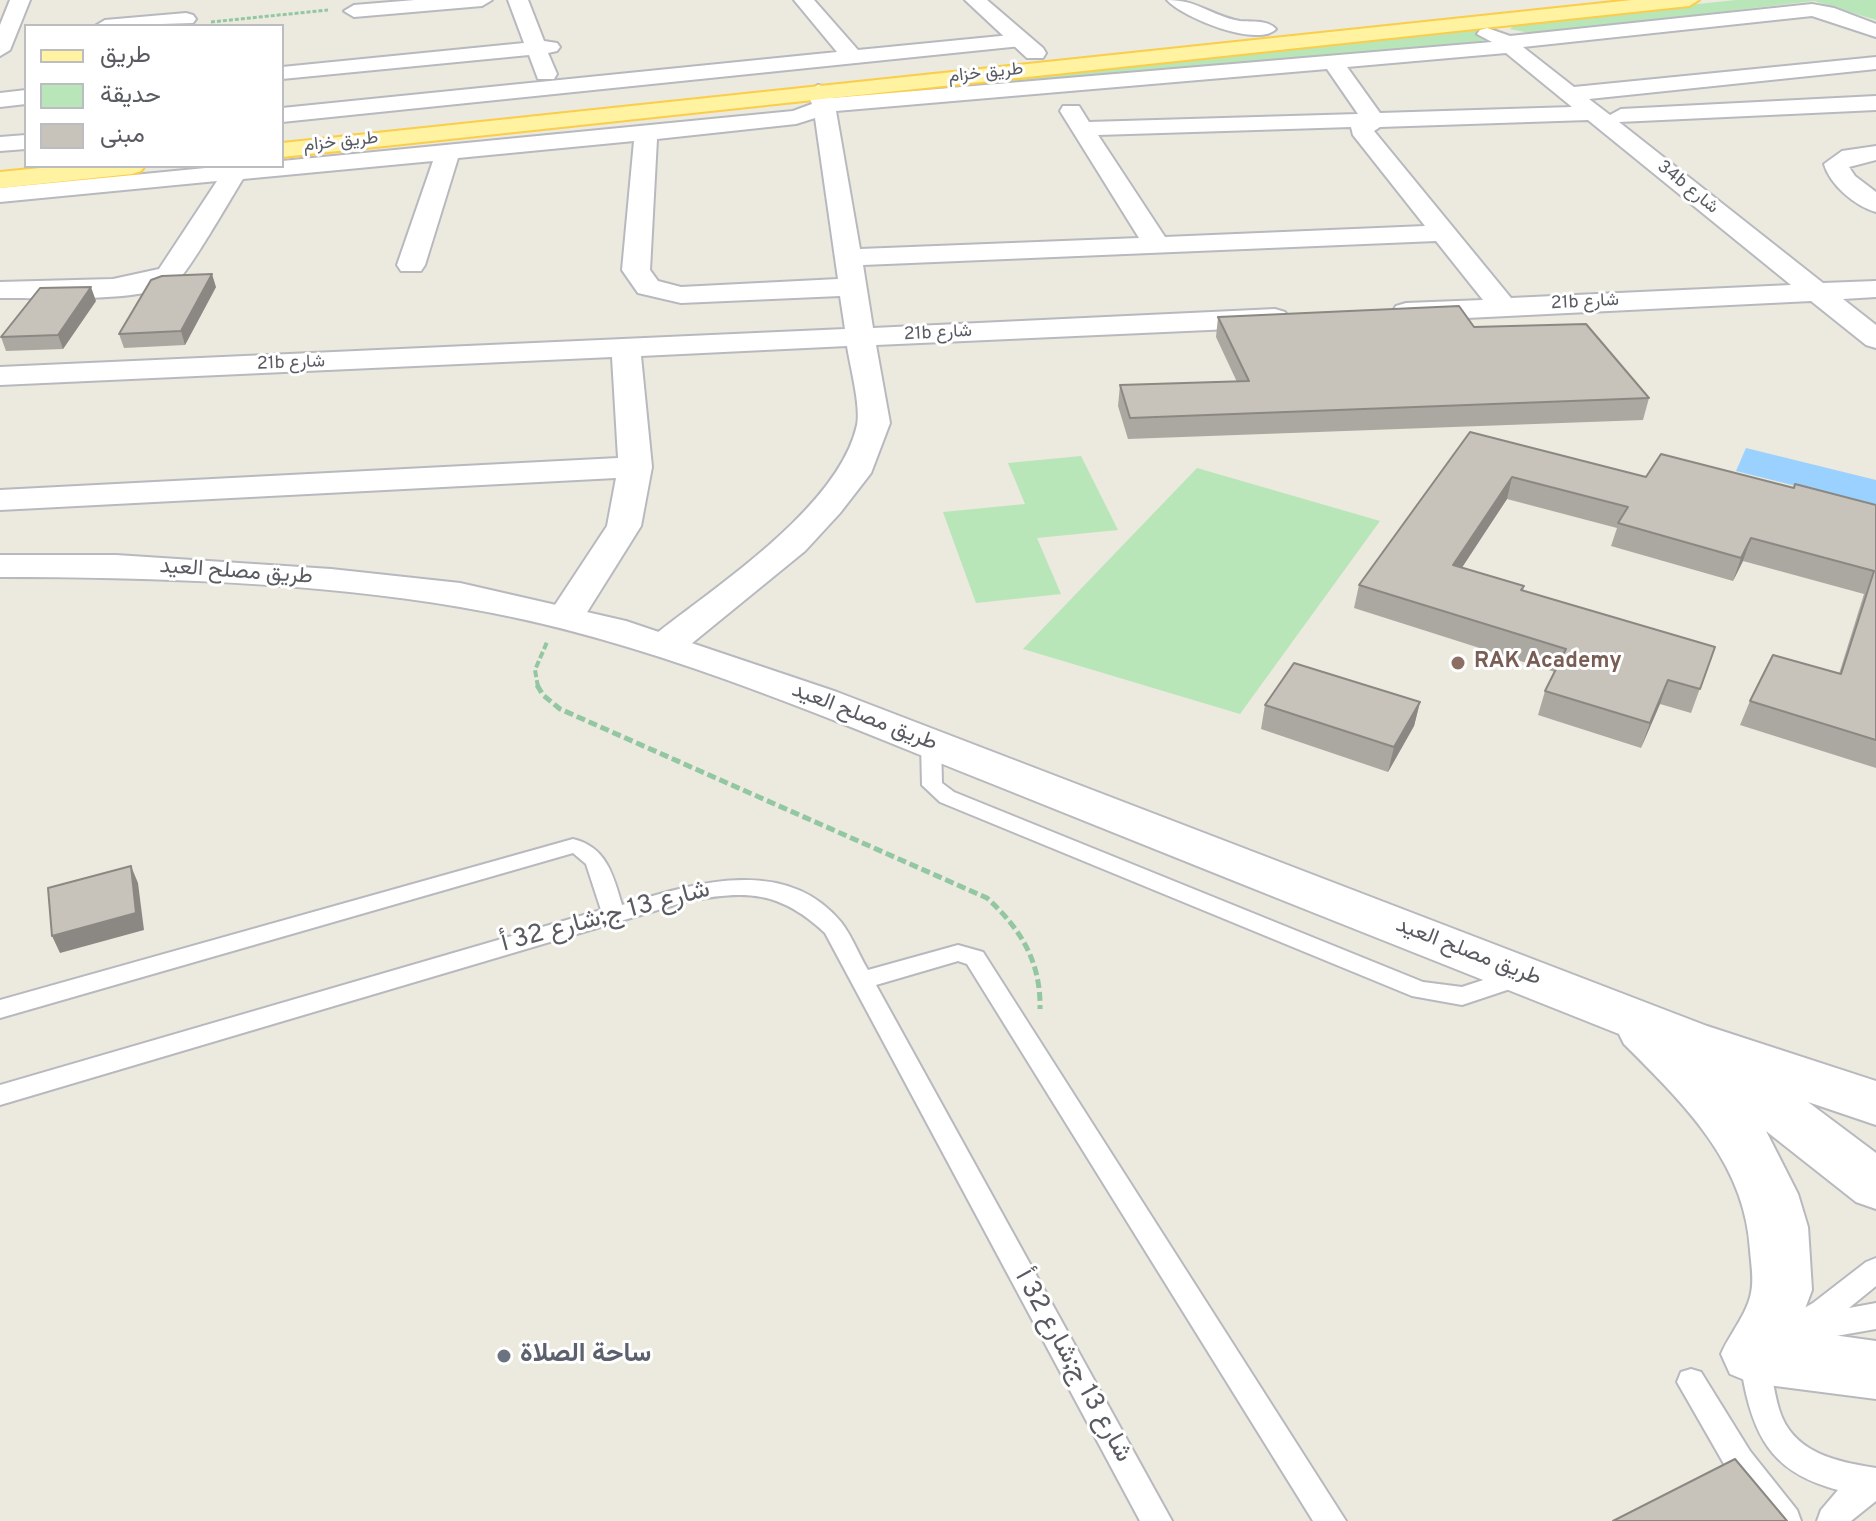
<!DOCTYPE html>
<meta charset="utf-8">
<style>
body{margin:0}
#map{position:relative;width:1876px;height:1521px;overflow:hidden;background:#ece9de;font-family:Overpass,Vazirmatn,sans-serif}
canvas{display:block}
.legend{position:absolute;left:24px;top:24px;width:260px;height:144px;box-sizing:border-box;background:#fff;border:2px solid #bcbdc0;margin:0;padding:10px 14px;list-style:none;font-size:24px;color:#585b61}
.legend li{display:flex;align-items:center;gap:16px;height:40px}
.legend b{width:40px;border:2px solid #bcbdc0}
</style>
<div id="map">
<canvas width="1876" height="1521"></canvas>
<ul class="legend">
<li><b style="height:10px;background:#fff2a0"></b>طريق</li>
<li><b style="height:22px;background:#b8e6b9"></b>حديقة</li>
<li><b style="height:22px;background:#c7c3bb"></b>مبنى</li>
</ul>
</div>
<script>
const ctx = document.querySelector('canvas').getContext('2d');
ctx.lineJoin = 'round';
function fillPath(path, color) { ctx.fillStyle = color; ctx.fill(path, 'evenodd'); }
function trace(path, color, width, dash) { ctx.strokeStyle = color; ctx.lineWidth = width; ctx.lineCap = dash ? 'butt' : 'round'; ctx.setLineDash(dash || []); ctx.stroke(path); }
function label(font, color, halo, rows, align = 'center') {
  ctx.font = font + ' Overpass,Vazirmatn,sans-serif'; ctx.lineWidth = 6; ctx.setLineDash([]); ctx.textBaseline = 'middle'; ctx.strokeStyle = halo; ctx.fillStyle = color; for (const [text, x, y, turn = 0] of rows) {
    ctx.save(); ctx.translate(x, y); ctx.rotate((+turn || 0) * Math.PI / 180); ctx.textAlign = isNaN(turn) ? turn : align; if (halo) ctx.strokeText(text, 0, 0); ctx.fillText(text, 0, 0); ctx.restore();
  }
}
fillPath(new Path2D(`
 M1736,0h140v20l-62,-19 -280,33 -24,-5 7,-6z
 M1467,28l27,5 3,6 -6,4 -521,43h-12l-2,-3z
 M1081,456l37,74 -81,8 24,56 -85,9 -33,-91 82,-8 -17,-41z
 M1197,468l183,53 -140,193 -217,-65z`), '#b8e6b9');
fillPath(new Path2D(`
 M1746,448l130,32v26l-140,-35z`), '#9bd1ff');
const service = new Path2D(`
 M931,737l10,6 1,40 12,9 469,190 39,5 61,-20 8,3 4,6 -4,6 -69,23 -50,-9 -472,-194 -18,-17 -1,-42z
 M573,839c33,8 40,35 49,66 70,-21 163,-51 219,17 11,14 18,33 27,48l90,-25 25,7 363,569h-33l-346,-557 -9,-3 -82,24 296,536h-32l-315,-588c-45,-42 -78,-43 -137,-32l-688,204v-20l601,-175 -15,-46 -13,-11 -573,165v-18z
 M1876,1258v28l-27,22 27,-5v26l-40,7 -35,13 -10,-4 -15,7 -10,-4 -4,-9 4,-9 47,-27 53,-41z
 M1753,1344l10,4c9,19 10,41 16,61 13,44 58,53 97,59v33l-25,20h-34l4,-11 17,-20c-60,-16 -82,-46 -94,-106 -2,-13 -7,-24 -1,-36z
 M1691,1369l10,3 49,79 47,59 4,11h-34l-39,-50 -51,-89 4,-10z`);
const minor = new Path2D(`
 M10,0h20l-20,50 -10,6v-31z
 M415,0h77l-10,6 -128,11 -10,-6 10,-6z
 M508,0h20l16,41 13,2 3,4 -3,4 -9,2 9,21 -3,5h-16l-9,-24 -247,24v-12l242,-24z
 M794,0h20l44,50 163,-16 10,6 -10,6 -739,76v-14l555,-56z
 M1167,0c32,0 44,16 73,21 12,1 28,-1 36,8 -18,19 -93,-11 -109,-29z
 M1812,4l22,4 42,16v13l-64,-21 -289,31 51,40 302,-30v12l-287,30 21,16 11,-6 255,-13v14l-257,12 204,161 53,-2v16l-33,2 33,26v23l-10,-3 -55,-44 -405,20 -10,-3 -4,-6 4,-6 10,-3 77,-3 -47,-59 -573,24 10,63 402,-19 10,3 4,6 -4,6 -10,3 -399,18 14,78 -19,50 -31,40 -35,38 -125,102 -14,4 -14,-4 -5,-8 5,-8c64,-51 187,-130 205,-212 4,-18 -7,-59 -10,-79l-206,10 11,111 -11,59 -62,99 -13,3 -13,-3 -6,-8 60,-91 9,-48 -616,32v-20l618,-32 -6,-101 -612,28v-18l845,-38 -5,-33 -159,7 -43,-10 -16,-23 12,-129 -176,17 -33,107 -4,6h-20l-4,-6 36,-104 -190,18c-11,17 -55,95 -67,103 -35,22 -133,15 -176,16v-16l113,-3 46,-10 58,-88 -217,21v-14l226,-22h56v-5l511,-50 19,-7 -5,-12 11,-7 8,2 6,11 660,-56 -15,-8 3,-4 7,-2 23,8zM1506,53l66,54 -192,6 -33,-46zM1327,69l31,45 -269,8 -10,-16h-16l-3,5 79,127 -279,11 -24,-138zM815,118l23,161 -157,8 -23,-6 -8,-11 7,-131 139,-15zM1588,120l203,165 -280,13 -137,-167 6,-4zM1351,127l2,8 72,91 -260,11 -67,-102z
 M186,13l7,2 3,4 -3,4 -98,3 10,-6z
 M26,90v14l-26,3v-14z
 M26,135v14l-26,2v-14z
 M1876,146v14l-27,7 6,9 21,16v20c-21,-6 -46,-27 -52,-48l18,-13z`);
const tertiary = new Path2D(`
 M965,0h22l56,48 3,5 -3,5h-16z
 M0,555h116l215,14 129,14 166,38 211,71 870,334 169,55v44l-68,-23 68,51v56l-20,-7 -90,-71 32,63 10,33 4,63 -15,40 79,11v58l-124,-16 -22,-9 -9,-20c8,-19 26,-40 30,-61 3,-14 0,-29 -1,-43 -5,-88 -67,-147 -126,-206l-5,-10c-211,-84 -423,-168 -634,-253 -170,-68 -344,-144 -525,-174 -147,-25 -311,-30 -460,-30z`);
const primary = new Path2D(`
 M1632,0h67l-10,6 -1407,151v-14z
 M60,166h85l-4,5 -9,3 -132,14v-16z`);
trace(service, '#b7b9bf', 4);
trace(minor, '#b7b9bf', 4);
trace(tertiary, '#b7b9bf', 4);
trace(primary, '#facd4a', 4);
trace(new Path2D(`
 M211,22l117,-12`), '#92c7a2', 3, [4, 2]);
trace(new Path2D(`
 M538,687l-3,-17 12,-28`), '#92c7a2', 4, [7, 3]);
trace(new Path2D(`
 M537,685l6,10 17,14 427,189c34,31 54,64 53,111`), '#92c7a2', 5, [9, 4]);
fillPath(service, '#fff');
fillPath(minor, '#fff');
fillPath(tertiary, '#fff');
fillPath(primary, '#fff2a0');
fillPath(new Path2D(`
 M216,287l-31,58 -61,3 -5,-14z
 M96,301l-33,48 -57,2 -5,-14z
 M1218,317l256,10 175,71 -6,22 -515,19 -10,-33 2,-21 117,-3 -21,-45z
 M1470,432l176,45 148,11 82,17v263l-136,-43 10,-24 89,-27 25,-80 -121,-33 -10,20 -122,-35 6,-18 -110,-29 -46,69 63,18 -1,5 192,56 -24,66 -31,-9 -19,44 -103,-33 7,-24 10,-19 -201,-64 5,-23z
 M1420,702l-6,24 -26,46 -127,-43 4,-24z`), '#aba8a1');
fillPath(new Path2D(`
 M212,274l4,13 -31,58 -4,-14z
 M91,287l5,14 -33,48 -5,-14z
 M1512,477l-5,22 -59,90 5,-24z
 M1751,538l-8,23 -10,20 8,-23z
 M1668,680l-8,24 -19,44 9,-25z
 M1420,702l-6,24 -26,46 6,-25z
 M131,866l7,17 6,47 -84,23 -8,-17z`), '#8b8883');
const building = new Path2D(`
 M212,274l-31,57 -62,3 32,-54 11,-4z
 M91,287l-33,48 -57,2 39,-49z
 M1459,306l15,21 112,-3 63,74 -519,20 -10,-33 129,-4 -31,-64z
 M1470,432l176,45 15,-23 133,34 1,-4 81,21v235l-126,-39 23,-46 68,19 33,-103 -123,-33 -10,20 -123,-35 10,-16 -116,-30 -59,88 71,21 -3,4 194,57 -15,42 -32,-9 -18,43 -105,-32 21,-42 -207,-64z
 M1294,663l126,39 -26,45 -129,-42z
 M131,866l5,47 -84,23 -4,-48z
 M1735,1459l52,62h-174z`);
fillPath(building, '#c7c3bb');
trace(building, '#8b8883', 2);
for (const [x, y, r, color] of [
 [1458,663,8,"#8d6e63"],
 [504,1356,8,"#6b7280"]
]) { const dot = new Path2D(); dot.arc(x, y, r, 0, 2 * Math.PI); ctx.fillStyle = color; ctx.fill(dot); trace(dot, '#fff', 3); }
label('18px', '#585b61', '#fff', [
 ["طريق خزام",986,74,-6],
 ["طريق خزام",341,143,-6],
 ["34b شارع",1687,188,39],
 ["21b شارع",1585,303,-3],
 ["21b شارع",938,334,-3],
 ["21b شارع",291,364,-2]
]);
label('22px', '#585b61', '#fff', [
 ["طريق مصلح العيد",236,573,4],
 ["طريق مصلح العيد",864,718,21],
 ["طريق مصلح العيد",1468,953,21]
]);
label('bold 22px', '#785e54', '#fff', [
 ["RAK Academy",1474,663]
], 'left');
label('26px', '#585b61', '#fff', [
 ["شارع 13 ج;شارع 32 أ",606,918,-15],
 ["شارع 13 ج;شارع 32 أ",1072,1367,61]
]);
label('bold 26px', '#5b616d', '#fff', [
 ["ساحة الصلاة",520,1356]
], 'left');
</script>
